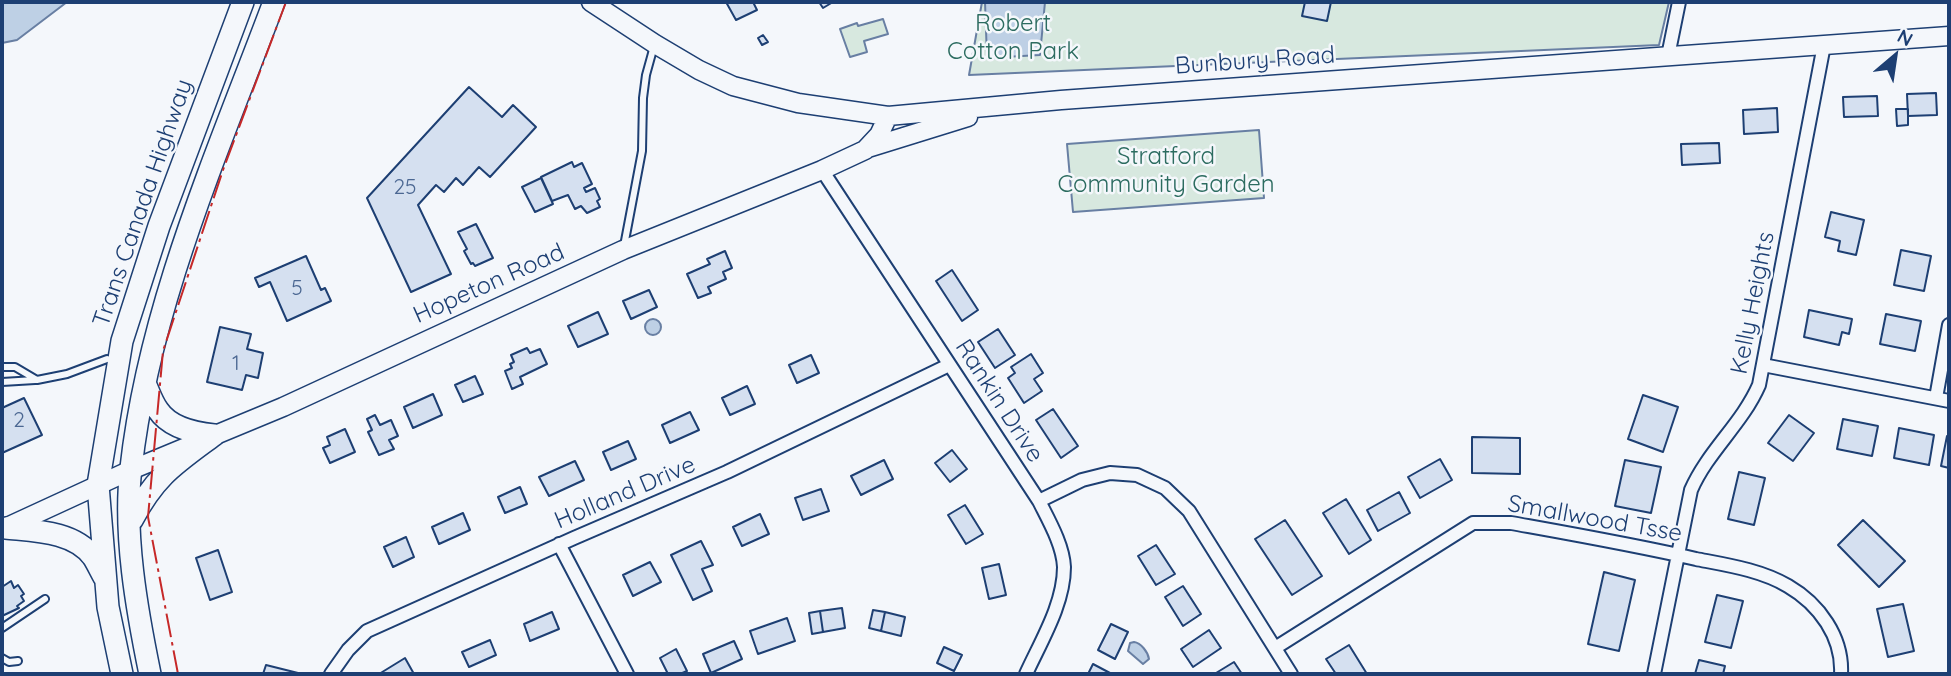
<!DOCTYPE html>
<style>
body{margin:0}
#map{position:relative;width:1951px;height:676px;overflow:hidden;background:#f4f7fb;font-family:Quicksand,sans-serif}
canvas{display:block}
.frame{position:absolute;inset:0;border:4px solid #1d3f73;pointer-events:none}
.north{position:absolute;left:1860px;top:21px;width:70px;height:70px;-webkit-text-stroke:5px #f4f7fb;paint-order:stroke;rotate:29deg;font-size:19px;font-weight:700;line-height:28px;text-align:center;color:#1d3f73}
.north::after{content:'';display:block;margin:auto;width:24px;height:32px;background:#1d3f73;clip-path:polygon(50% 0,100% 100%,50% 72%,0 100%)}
</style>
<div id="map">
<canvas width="1951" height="676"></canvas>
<div class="frame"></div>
<div class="north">N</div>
</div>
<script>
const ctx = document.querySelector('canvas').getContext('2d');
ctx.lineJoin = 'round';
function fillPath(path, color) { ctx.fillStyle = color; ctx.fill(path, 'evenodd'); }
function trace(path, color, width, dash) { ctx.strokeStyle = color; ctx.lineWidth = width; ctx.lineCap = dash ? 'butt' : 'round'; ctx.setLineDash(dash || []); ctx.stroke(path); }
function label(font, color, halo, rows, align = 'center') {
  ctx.font = font + ' Quicksand,sans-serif'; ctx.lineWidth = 5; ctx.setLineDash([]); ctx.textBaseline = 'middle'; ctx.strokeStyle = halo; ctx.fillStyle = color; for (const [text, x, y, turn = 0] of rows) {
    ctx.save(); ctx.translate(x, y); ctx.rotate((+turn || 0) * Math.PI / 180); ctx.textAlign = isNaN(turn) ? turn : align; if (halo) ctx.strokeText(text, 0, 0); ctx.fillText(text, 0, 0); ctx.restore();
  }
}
const green = new Path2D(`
 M982,2h687l-10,43 -690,30z
 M883,19l5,15 -24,7 3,11 -17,5 -10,-28 17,-6 1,3z
 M1259,130l5,68 -191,14 -6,-68z`);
fillPath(green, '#d7e8df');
trace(green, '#687fa3', 2);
const water = new Path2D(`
 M2,2h65l-50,38 -15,3z
 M985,2h60l-5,53 -53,3z
 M645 327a8 8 0 1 1 16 0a8 8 0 1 1-16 0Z
 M1134,642c7,1 14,10 15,17l-6,5 -15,-13 2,-8z`);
fillPath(water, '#bed0e5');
trace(water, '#687fa3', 2);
const building = new Path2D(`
 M726,2h27l4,8 -21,10z
 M819,2h14l-10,6z
 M1305,2h26l-4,19 -25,-5z
 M763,35l5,7 -6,3 -4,-7z
 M469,87l33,30 11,-12 23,22 -46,50 -11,-10 -16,18 -7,-7 -12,14 -8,-7 -18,20 33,69 -40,18 -44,-94z
 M1936,93l1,22 -29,1 -1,-22z
 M1877,96l1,20 -34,1 -1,-20z
 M1777,108l1,24 -34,2 -1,-24z
 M1896,109h12v16l-11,1z
 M1719,143l1,20 -38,2 -1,-21z
 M572,162l2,5 8,-4 10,21 -8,4 2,4 9,-4 5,11 -3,2 3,6 -13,6 -6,-7 -6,3 -7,-14 -16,6 -11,-24z
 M541,178l12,26 -18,8 -13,-25z
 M1831,212l33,8 -8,35 -18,-4 2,-10 -15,-4z
 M476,224l17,34 -18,8 -2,-3 -2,1 -7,-13 3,-2 -9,-17z
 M1901,250l30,6 -7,35 -30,-6z
 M725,251l7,17 -9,4 3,7 -18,8 3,6 -13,5 -11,-24 23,-10 -3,-5z
 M306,256l15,34 4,-2 6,13 -44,20 -17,-39 -11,5 -4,-9z
 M952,270l26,40 -16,11 -26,-40z
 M649,290l8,17 -26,12 -8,-18z
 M1809,310l43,9 -3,15 -7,-2 -3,13 -35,-8z
 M598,312l10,22 -30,13 -10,-21z
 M1886,314l35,7 -6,30 -35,-7z
 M220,327l31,7 -4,15 16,4 -5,25 -12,-3 -4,15 -35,-8z
 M998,329l17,26 -20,13 -17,-26z
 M527,348l3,5 10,-4 7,15 -27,13 3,7 -11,5 -7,-18 7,-3 -2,-4 4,-2 -3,-7z
 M1031,354l12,19 -9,6 8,12 -18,12 -16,-25 7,-5 -4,-6z
 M811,355l8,18 -22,10 -8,-18z
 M475,376l8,18 -20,8 -8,-17z
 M747,386l8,18 -25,11 -8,-17z
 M433,394l9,21 -29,13 -9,-21z
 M1643,395l35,12 -15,45 -35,-13z
 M24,398l18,37 -40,18v-45z
 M1053,409l25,37 -17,12 -25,-38z
 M690,412l9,18 -29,13 -8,-18z
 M375,415l5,10 11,-5 7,16 -9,4 5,9 -15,6 -11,-23 4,-2 -5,-11z
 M1789,415l25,18 -21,28 -25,-18z
 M1843,419l35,7 -6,30 -35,-7z
 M1899,428l35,7 -5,30 -35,-7z
 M345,429l10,23 -25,11 -7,-15 7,-3 -3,-8z
 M1947,436h2v32l-8,-2z
 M1472,437l48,1v36l-48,-1z
 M628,441l8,18 -25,11 -8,-18z
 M952,450l15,19 -17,13 -15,-19z
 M1440,459l12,21 -32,18 -12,-21z
 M884,460l9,19 -32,16 -10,-19z
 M1625,460l36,7 -10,46 -36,-7z
 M575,461l9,19 -35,16 -10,-19z
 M1739,472l26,6 -11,47 -26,-6z
 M520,487l7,17 -22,9 -7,-16z
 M821,489l8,22 -26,9 -8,-22z
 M1399,492l11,21 -32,18 -11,-21z
 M1346,499l25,41 -22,14 -26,-41z
 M965,505l18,29 -17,10 -18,-29z
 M463,513l7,17 -31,14 -7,-17z
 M760,514l9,20 -27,12 -9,-19z
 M1285,520l37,56 -30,19 -37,-56z
 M1863,520l42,41 -26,26 -41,-42z
 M406,537l8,20 -21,10 -9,-20z
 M701,541l12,24 -11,4 10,22 -19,9 -22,-45z
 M1156,545l19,29 -19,11 -18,-29z
 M218,550l14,42 -22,8 -14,-42z
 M650,562l11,20 -28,14 -10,-21z
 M999,564l7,31 -17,4 -7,-31z
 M1604,572l31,8 -16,71 -31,-7z
 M11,581l3,7 4,-3 6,9 -3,2 3,5 -7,5 2,2 -17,8v-29z
 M1183,586l18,28 -18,12 -18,-29z
 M1717,595l26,6 -12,47 -26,-6z
 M1903,604l11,47 -26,6 -11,-48z
 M842,608l3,20 -22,4 -3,-21z
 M873,610l12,2 -4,19 -12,-3z
 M820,611l3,21 -11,2 -3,-21z
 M552,612l7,17 -29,12 -6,-17z
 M885,612l20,5 -4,19 -20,-5z
 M787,618l8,23 -37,13 -8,-23z
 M1111,624l17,8 -13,27 -17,-9z
 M1209,630l12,18 -28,19 -12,-18z
 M490,640l6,15 -27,12 -7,-15z
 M734,641l8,18 -31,14 -8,-19z
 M1349,645l18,29h-31l-10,-15z
 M944,647l18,8 -8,16 -17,-8z
 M676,649l11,22 -7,3h-12l-8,-16z
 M405,658l9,16h-35z
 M1699,660l26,6 -2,8h-28z
 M1234,662l8,12h-25l-1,-1z
 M1093,664l17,9v1h-22z
 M266,665l32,8 -35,1z`);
fillPath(building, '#d5e0f0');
trace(building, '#1d3f73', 2);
const service = new Path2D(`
 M624,246l18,-95 1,-53 3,-23 8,-29
 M2,367h13l22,13 30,-6 40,-15
 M2,382l33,-2
 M2,628l43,-29
 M2,658l7,4 9,-1`);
const minor = new Path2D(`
 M1668,56l11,-54
 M822,170l217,331c10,20 24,44 25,66 0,37 -23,74 -38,107
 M1763,365l186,36
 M1936,398l13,-73
 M1039,501l43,-21 28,-7 27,2 28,13 24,23 102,163
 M559,544l68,130
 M1275,648l198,-125h38c61,11 124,22 185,36 31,6 65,11 92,27 31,18 55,51 53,88
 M331,674l17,-24 19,-19 207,-93 153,-66 222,-107
 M1654,674l37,-184c17,-39 51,-66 68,-105l65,-340`);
const secondary = new Path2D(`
 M591,2l64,42 44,26 34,16 65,17 90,13 173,-16 888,-64
 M868,148l100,-31
 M5,528l126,-58 152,-63 340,-157 199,-80 43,-20 14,-15 9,-19`);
const trunk = new Path2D(`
 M145,383c4,9 7,19 13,27 12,18 36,23 56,25
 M132,520c24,-45 43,-56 82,-85
 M6,528c28,3 68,3 87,29 4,6 7,13 11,20
 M122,674l-14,-67 -10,-122 24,-144 37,-115 84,-224
 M150,674c-13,-63 -27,-141 -19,-206 18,-162 86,-314 143,-466`);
trace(service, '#1d3f73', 10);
trace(minor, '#1d3f73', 16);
trace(secondary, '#1d3f73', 21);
trace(trunk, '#1d3f73', 24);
trace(service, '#f4f7fb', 6);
trace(minor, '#f4f7fb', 12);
trace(secondary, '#f4f7fb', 18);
trace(trunk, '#f4f7fb', 21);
trace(new Path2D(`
 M178,674l-30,-157 15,-166 60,-181 63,-168`), '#c62828', 2, [24, 5, 3.5, 5]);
label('21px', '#4b6792', null, [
 ["25",405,188],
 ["5",297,289],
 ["1",236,364],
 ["2",19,421]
]);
label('24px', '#2c6c60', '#f4f7fb', [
 ["Robert",1013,24],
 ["Cotton Park",1013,52],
 ["Stratford",1166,157],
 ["Community Garden",1166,185]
]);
label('24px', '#1d3f73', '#f4f7fb', [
 ["Bunbury Road",1255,61,-4],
 ["Trans Canada Highway",143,203,-71],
 ["Hopeton Road",489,284,-24],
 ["Kelly Heights",1753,303,-79],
 ["Rankin Drive",999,401,57],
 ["Holland Drive",625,493,-23],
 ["Smallwood Tsse",1595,519,10]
]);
</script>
